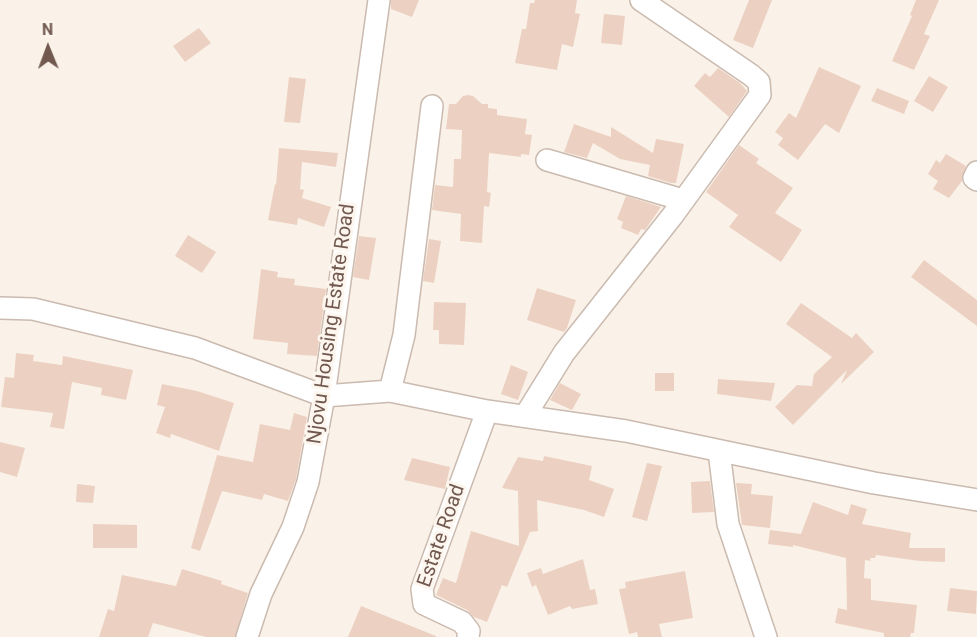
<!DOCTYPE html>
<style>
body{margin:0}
#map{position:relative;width:977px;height:637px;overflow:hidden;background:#faf2e8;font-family:Roboto,sans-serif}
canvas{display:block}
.north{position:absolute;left:18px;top:18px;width:60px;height:60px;-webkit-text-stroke:4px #fdf6ee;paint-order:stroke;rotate:359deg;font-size:16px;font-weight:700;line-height:24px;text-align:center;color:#71594f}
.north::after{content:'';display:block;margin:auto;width:21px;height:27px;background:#71594f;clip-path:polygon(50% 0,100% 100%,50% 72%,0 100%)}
</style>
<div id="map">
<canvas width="977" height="637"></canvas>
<div class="north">N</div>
</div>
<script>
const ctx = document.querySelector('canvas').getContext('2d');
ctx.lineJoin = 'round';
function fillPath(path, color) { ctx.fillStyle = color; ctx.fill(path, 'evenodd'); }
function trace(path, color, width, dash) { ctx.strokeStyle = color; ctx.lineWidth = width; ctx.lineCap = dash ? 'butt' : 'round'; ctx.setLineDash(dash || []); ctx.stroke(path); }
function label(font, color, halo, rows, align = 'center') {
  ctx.font = font + ' Roboto,sans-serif'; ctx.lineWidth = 6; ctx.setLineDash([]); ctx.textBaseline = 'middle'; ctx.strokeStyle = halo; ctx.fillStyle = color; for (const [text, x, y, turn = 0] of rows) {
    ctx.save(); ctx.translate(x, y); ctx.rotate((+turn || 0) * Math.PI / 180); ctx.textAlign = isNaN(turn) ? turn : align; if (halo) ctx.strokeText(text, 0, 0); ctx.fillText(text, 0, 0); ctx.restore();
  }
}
fillPath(new Path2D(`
 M391,0h28l-7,17 -21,-8z
 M535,0h42l-2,13 5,1 -7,33 -11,-3 -5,26 -42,-7 7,-34h4l4,-26h4z
 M749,0h23l-19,48 -20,-8z
 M916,0h23l-15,34 6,2 -16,34 -22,-9 20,-45 -2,-1z
 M604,14l21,2 -3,29 -21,-2z
 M199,28l12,15 -26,19 -12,-16z
 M819,67l42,19 -22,47 -14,-9 -27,36 -20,-15 5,-7 -8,-6 14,-19 7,5z
 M718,68l22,15 7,8 -18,26 -35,-31 11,-13 5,4z
 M929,76l19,11 -15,25 -19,-11z
 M289,77l17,2 -6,44 -16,-1z
 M877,88l32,13 -5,13 -33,-13z
 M468,95l5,1 9,8h6v4l9,1v6l30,4 -2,15 7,1 -3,20 -8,-1v3l-32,-4 -2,39 4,1 -2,14 -5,-1 -2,37 -22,-2 1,-27 -29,-4 3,-25 18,2 1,-28h7l1,-29 -16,-1 3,-25h7l7,-8z
 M574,124l37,13v-10l42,26 3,-14 28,5 -8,39h-5l-23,-7 2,-11 -30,-6 -27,-16 -6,15 -23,-6z
 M739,145l20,14 -3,4 37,25 -18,25 27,17 -21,32 -52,-35 9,-12 -32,-23z
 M279,148l59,5 -2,14 -34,-5 -2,27 4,1 -2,8 29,9 -7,20 -26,-9 -1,7 -29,-5 7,-36 1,1z
 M946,154l20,12 -4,15 -13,17 -16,-9 5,-8 -10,-7 8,-14 4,3z
 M626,196l35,11 -16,23 -4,-1 -3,6 -17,-7 2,-6 -6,-3z
 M188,235l28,17 -14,21 -27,-17z
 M359,236l17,2 -7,42 -16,-3z
 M429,239l12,2 -7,42 -11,-2z
 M924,260l53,40v26l-66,-49z
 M261,269l17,3 -1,5 18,2 -1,6 32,4 -9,67 -30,-2 1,-11 -35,-4z
 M537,288l39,12 -9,28 -3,4 -37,-12z
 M434,302l32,1 -2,42 -25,-1v-14h-6z
 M801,303l51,35 4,-5 18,19 -33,32 6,-14 -54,55 -18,-18 22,-22 15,1 2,-12 18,-17 -46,-33z
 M16,353l18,2 -1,6 29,4 1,-9 70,14 -7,30 -25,-5 1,-7 -30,-6 -8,47 -14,-2 3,-14 -52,-6 4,-30 9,1z
 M511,365l17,7 -10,28 -17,-6z
 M655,373h19v18h-19z
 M718,379l57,4 -4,18 -54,-7z
 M560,383l21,11 -9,16 -22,-10z
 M162,384l35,7 37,12 -15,48 -48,-17 -1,4 -14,-5 9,-26 -8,-2z
 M294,413l13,4 -11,62 -8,22 -24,-7 -2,6 -40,-9 -22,60 -9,-3 26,-93 36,7 7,-38 30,6z
 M0,442l25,6 -8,29 -17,-5z
 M544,456l48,10 -3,14 25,9 -10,28 -20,-7 -47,-10 1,31 -8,1 -23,55 -5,-2 -15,37 -13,-5 -7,-7 -31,-15 7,-17 13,5 15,-52 48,15 -1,-55 -16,-3 16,-31 25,4z
 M412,458l38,9 -5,22 -41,-9z
 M647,463l15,3 -15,55 -15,-4z
 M710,481l4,31 -22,1 -1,-31z
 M736,483l16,1 -1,10 22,2 -3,32 -28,-3z
 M77,484l18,2 -2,17 -17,-1z
 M813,502l35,13 3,-11 16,5 -5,15 49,9 -2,15h36v14l-25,-1 -44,-6 -1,3h-5l1,3 -6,-1 -1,18 7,1v21l46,5 -3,28h-3l-1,4h-26v-4l-49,-10 3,-15 9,2 -1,-52 -53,-13v2l-25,-3 2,-14 31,4z
 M93,524l44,1v23h-44z
 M583,559l7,31 5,-1 3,15 -26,5 -2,-3 -22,9 -12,-30 -4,2 -5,-14 14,-5 2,6z
 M182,569l40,12 -1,3 27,9 -13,44h-29l-53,-14 -5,14h-49l9,-28 6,2 8,-36 54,11z
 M685,571l8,47 -34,6 3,13h-24l-1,-5 -8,2 -10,-45 7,-1 -1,-6z
 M950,588l27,3 -1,23 -29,-3z
 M361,606l75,30v1h-88z`), '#ecd1c3');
const minor = new Path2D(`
 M547,160l136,40
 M977,172l-3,6 3,2
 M0,308l33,1 162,39 129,48 66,-5 97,20 139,20 248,52 103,17
 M390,391l14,-56 28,-229
 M525,416l39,-63 109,-138 87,-120 -1,-13 -8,-7 -110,-75
 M719,451l9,73 38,113
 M247,637l14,-43 32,-67 15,-45 16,-86 55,-396
 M468,637l1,-6 -7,-9 -38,-18 -2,-15 65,-178`);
trace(minor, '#cbbaaf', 24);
trace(minor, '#fff', 21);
label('20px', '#71594f', '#fdf6ee', [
 ["Njovu Housing Estate Road",332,324,-82],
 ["Estate Road",442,536,-71]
]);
</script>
